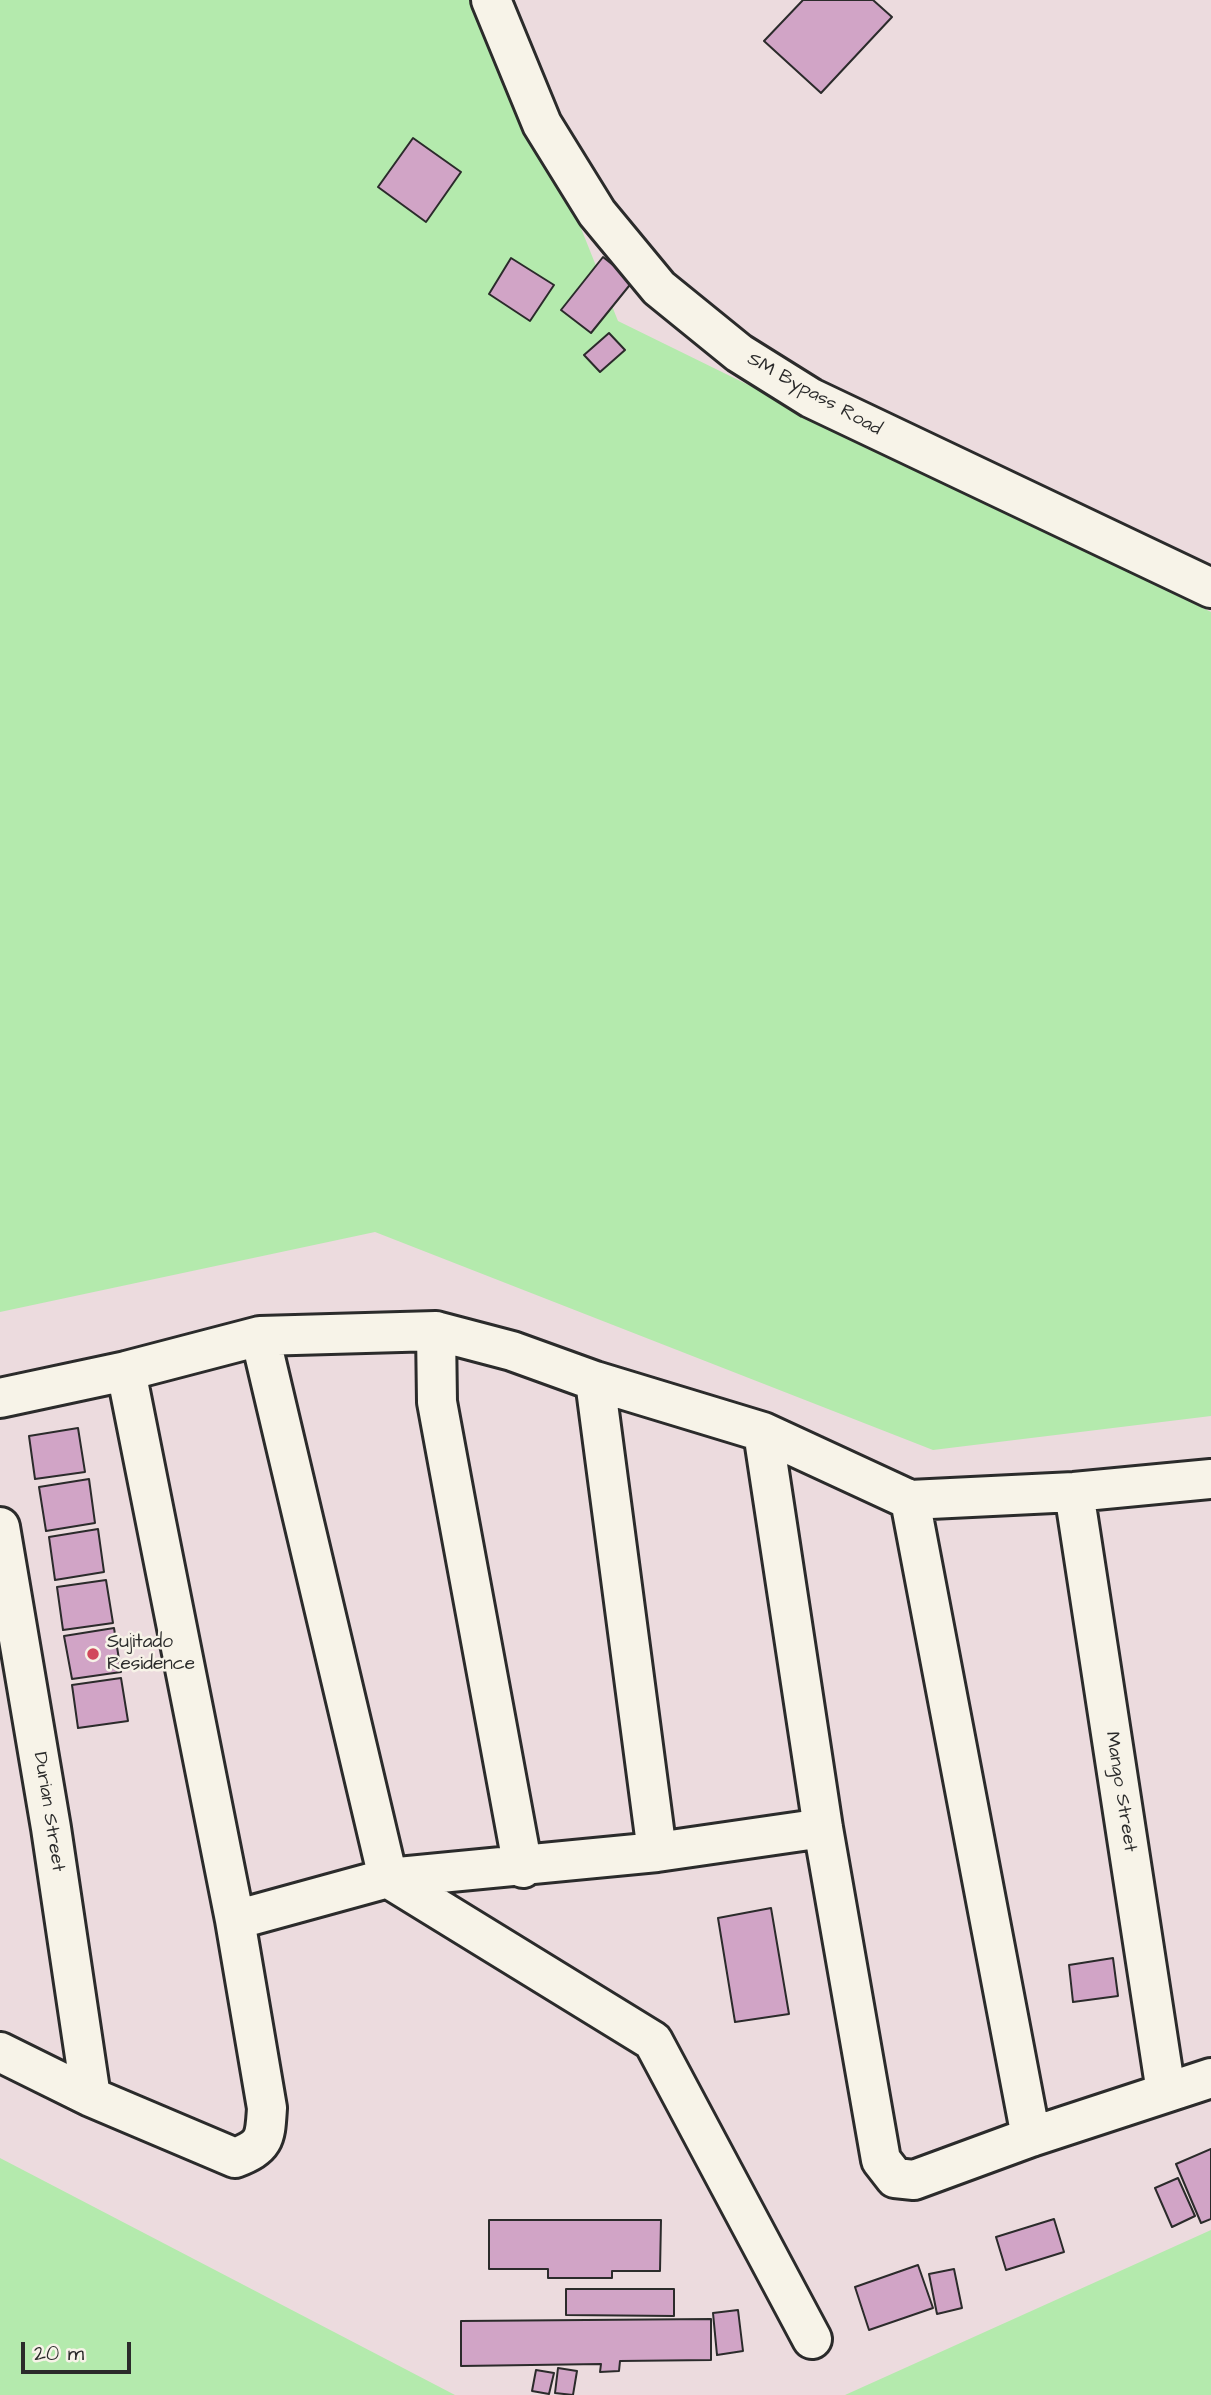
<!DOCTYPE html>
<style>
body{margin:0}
#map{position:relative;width:1211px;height:2395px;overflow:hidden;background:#ecdbde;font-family:"Architects Daughter",sans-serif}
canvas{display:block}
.scale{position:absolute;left:21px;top:2342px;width:110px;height:32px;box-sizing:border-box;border:4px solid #2b2b2b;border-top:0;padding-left:9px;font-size:21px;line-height:24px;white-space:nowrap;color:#2b2b2b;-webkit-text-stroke:5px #f7f3e8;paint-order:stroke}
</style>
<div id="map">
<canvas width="1211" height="2395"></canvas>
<div class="scale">20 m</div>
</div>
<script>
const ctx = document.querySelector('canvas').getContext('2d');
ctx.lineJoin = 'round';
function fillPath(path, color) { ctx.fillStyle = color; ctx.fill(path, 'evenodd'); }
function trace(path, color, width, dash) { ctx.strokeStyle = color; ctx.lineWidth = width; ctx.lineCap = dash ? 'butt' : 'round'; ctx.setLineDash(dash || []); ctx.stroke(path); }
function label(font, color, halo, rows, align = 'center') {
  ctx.font = font + ' "Architects Daughter",sans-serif'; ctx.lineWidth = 5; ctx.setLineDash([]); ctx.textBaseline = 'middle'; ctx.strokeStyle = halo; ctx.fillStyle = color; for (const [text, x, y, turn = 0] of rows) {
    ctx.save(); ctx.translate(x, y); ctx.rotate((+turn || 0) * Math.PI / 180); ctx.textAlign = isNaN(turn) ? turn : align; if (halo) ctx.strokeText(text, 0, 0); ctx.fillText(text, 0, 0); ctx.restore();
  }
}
fillPath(new Path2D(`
 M0,0h490l128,321 593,291v804l-278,34 -558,-218 -375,80z
 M0,2158l455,237h-455z
 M1211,2230v165h-366z`), '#b4eaad');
const building = new Path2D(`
 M803,0h70l19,17 -71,76 -57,-52z
 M413,138l48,34 -35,50 -48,-35z
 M603,257l30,24 -42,52 -30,-23z
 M511,258l43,27 -24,36 -41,-27z
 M609,333l16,17 -25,22 -16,-17z
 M78,1428l7,44 -50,7 -6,-43z
 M89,1479l6,44 -49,8 -7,-44z
 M98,1529l6,43 -49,8 -6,-43z
 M106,1580l7,43 -50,7 -6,-43z
 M114,1628l7,44 -49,7 -8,-43z
 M121,1678l7,43 -50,7 -6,-43z
 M771,1908l18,106 -54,8 -17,-104z
 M1113,1958l5,38 -45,6 -4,-37z
 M1211,2149v70l-10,4 -25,-59z
 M1178,2178l17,38 -23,11 -17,-39z
 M1054,2219l10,33 -58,18 -10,-33z
 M489,2220h172l-1,51h-48v7h-64v-9h-59z
 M918,2265l15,43 -64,22 -14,-43z
 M954,2269l8,39 -25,6 -8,-40z
 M566,2289h108v27l-108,-1z
 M738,2310l5,41 -26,4 -4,-42z
 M711,2319v41l-91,1 -1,10 -19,1 1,-8 -140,2v-45z
 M558,2368l19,3 -4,24 -18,-2z
 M536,2370l18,3 -5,21 -17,-3z`);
fillPath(building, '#d1a4c6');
trace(building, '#2b2b2b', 2);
const street = new Path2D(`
 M436,1331l1,71 86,466
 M260,1336l128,542 265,163 159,298
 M595,1381l62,471
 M0,1398l126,-27 134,-35 176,-5 76,20 83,30 168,51 147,68 164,-8 137,-13
 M763,1432l60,396 58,332 14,18 19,2 117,-43 180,-59
 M1074,1492l92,600
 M910,1500l121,637
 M0,1527l51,301 40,269
 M235,1920l153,-42 269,-26 166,-24
 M0,2052l91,45 144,61c31,-12 30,-20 32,-50l-32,-188 -109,-549`);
const secondary = new Path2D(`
 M491,0l51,124 55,89 62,75 80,65 72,45 400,190`);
trace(street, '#2b2b2b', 44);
trace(secondary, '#2b2b2b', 44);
trace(street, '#f7f3e8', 38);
trace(secondary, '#f7f3e8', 38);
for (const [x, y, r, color] of [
 [93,1654,7,"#d1495b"]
]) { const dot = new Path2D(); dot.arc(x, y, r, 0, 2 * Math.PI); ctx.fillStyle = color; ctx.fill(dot); trace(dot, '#f7f3e8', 2.5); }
label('19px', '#2b2b2b', '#f7f3e8', [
 ["SM Bypass Road",814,395,29],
 ["Mango Street",1120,1792,81],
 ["Durian Street",48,1812,81]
]);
label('19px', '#2b2b2b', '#f7f3e8', [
 ["Sujitado",107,1643],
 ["Residence",107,1665]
], 'left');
</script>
